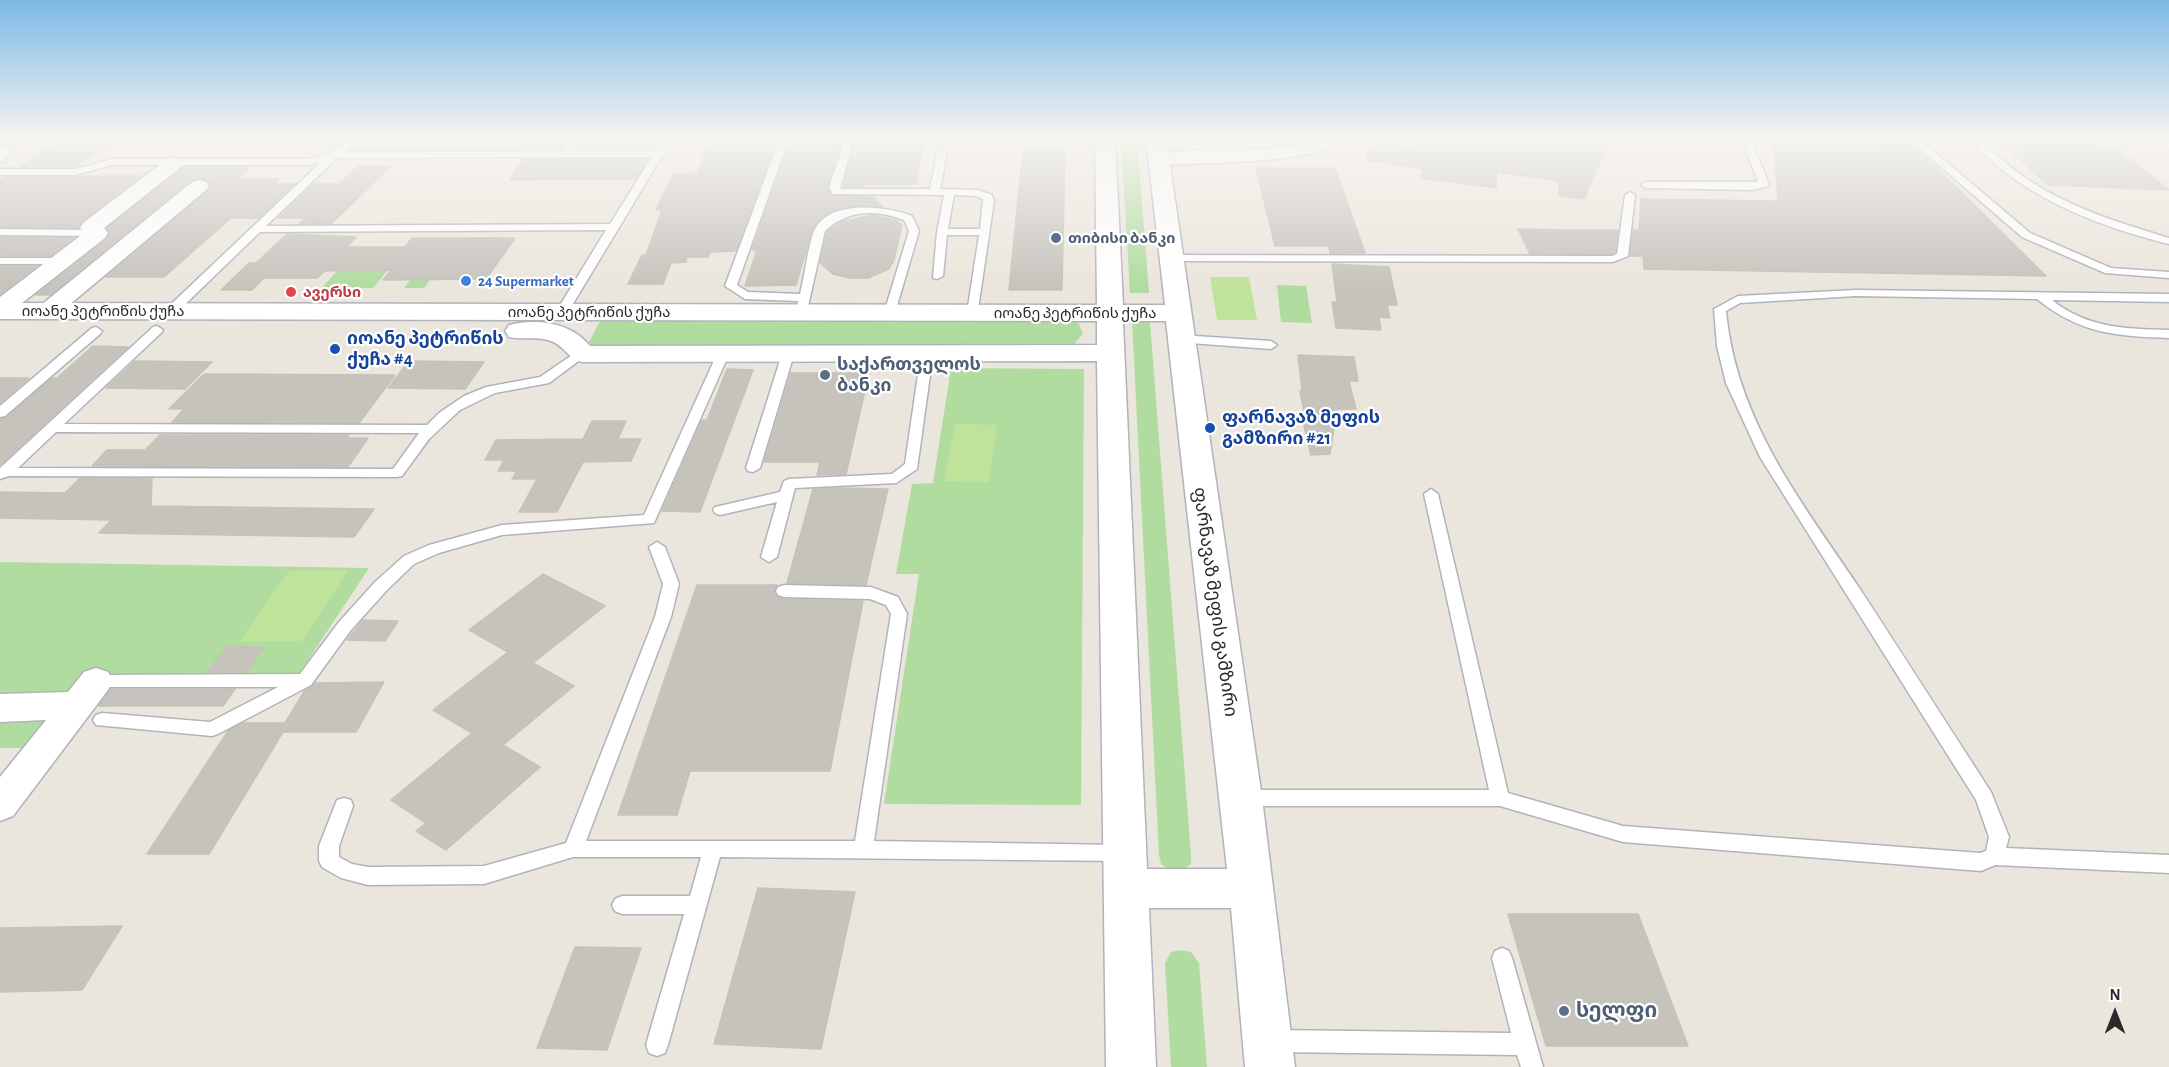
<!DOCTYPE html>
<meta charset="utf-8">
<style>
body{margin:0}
#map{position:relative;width:2169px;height:1067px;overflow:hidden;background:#ebe6dd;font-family:"Alegreya Sans",sans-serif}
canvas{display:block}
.north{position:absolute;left:2085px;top:983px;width:60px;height:60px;-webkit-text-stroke:4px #fff;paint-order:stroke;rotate:0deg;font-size:16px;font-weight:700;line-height:24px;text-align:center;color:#2a2a2a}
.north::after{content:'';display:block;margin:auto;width:21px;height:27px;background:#2a2a2a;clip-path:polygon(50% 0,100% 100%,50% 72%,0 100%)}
</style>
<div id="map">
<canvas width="2169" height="1067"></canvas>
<div class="north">N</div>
</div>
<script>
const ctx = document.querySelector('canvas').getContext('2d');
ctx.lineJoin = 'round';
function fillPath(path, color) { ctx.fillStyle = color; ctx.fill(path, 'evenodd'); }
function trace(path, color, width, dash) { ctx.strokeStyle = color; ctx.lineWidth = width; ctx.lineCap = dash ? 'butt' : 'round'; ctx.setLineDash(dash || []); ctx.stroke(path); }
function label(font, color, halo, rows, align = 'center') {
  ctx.font = font + ' "Alegreya Sans","Noto Sans Georgian",sans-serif'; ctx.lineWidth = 4.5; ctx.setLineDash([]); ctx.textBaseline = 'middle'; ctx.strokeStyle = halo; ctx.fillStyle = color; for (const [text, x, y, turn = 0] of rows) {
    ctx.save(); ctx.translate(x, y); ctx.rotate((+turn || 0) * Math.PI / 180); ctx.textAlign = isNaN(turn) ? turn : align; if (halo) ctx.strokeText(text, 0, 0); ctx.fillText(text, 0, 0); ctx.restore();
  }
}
fillPath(new Path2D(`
 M1121,138h16l12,155h-19z
 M376,252l54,28 -6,8h-20l9,-12 -6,-5h-20l-14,17 -52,1 23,-26 17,8z
 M1277,285l29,1 6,37 -31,-1z
 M607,319l466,1 6,4 4,10 -12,14 -479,-2 -3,-4 10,-19z
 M1132,320l18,2 41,534v8c-10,9 -20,8 -30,0l-2,-9z
 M951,368l133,1 -3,436 -197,-1 35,-230h-23l16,-90 21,-1z
 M0,562l369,6 -72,109 -203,-2 -57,73h-37z
 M1181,950l10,2 8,11 8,104h-36l-6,-104 6,-11z`), '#b0dc9f');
fillPath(new Path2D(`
 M1210,277h39l8,43h-40z
 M955,424l42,1 -8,57 -45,-1z
 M348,570l-46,71 -63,1 50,-71z`), '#c0e39c');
const building = new Path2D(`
 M66,138h53l-43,28 -56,1z
 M620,138h32l-7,11h-67l4,-6h24l2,-3z
 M711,138h67l-42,113 -26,1 -2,5h-21l-1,5 -15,1 -8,21h-35l14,-29h4l16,-45h-6l17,-36 24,-1z
 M791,138h134l-9,46 -55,1 2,2h-20l11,-41 -11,-5 -16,45 4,9 42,2 10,10h-39l-24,12 -8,11 -16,55 -51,1 12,-36h-5z
 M1372,138h32l-4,9 9,3 8,-12h157l34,6 -24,55 -25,-3v-15l-62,-9 -1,16 -75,-10 2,-9 -57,-9z
 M1774,142l139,2 133,132 -402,-7 -1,-13h-13l3,-26h6l2,-31 137,2z
 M2000,142l115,5 54,43 -121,-5z
 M567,143l-4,6h-31l4,-5z
 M1023,149l42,1 -3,140h-53z
 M524,159h124l-12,20 -127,1z
 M358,166h33l-59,57 -33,1 6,-6h-27l35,-34h26z
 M184,167h66l-13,12h42l-5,5h21l-36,34h-28l-67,59h-58l105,-90 -4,-7h-16l-141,115h-14l70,-55 4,-7 -3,-5z
 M1256,168h79l30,85h-35l-1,-7h-54z
 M79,176h61l-58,45 -4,7 -78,-1v-47l4,-3z
 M873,215l23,5 6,5 -8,35 -5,9 -21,9h-19l-16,-4 -13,-11 7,-31 17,-11z
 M1518,229l49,1h51l-3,22 -3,2h-82z
 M287,234l69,3 -9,10h58l7,-9h103l-29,41 -103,1 8,-10 -66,1 -8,7h-53l-12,12h-31l28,-27h7z
 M0,237l74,1 -24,18h-50z
 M1332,264l57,3 8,38h-10l3,13 -11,-1 2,13 -45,-2 -4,-26h5z
 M0,266h37l-37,28z
 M93,346l35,1 -128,118v-46l6,-1 46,-40h5z
 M1298,355l56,2 4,24h-9l7,28h-19l-7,45 -19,1 -9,-38h3l-5,-26h2z
 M135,361l77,1 -27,27 -79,-1z
 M409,361l75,1 -19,27 -77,-1z
 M727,369l26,1 -53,142 -38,-1 40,-91h5z
 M791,373h78l-23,101 -29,1 3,-13h-56z
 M204,374l191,1 -36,48 -187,-1 12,-13h-15z
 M0,378h29l-29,25z
 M592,421h34l-8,18h23l-10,22 -48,1 -26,50h-38l18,-33h-25l5,-8h-19l6,-11h-19l11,-20 87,-1z
 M160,435h189l-3,3h22l-20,29 -256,-1 15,-16h38z
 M80,478l72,1 -1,27 223,3 -20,28 -255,-4 12,-13 -111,-2v-26l65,1z
 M842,488l46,1 -22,96 -79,-2 26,-94z
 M543,574l62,32 -72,57 41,23 -71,59 37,22 -94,83 -30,-19 10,-8 -35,-23 81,-67 -39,-23 75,-58 -39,-22z
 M697,585h80l-3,7 9,7 80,2 -33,170h-140l-13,44h-59z
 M363,620l35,1 -13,20 -38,-1z
 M227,646l37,1 -17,25h-39z
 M384,682l-28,50h-73l-74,122h-62l81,-123 15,-8h42l20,-33 10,-7z
 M111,689h124l-12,17h-124z
 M758,888l97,4 -34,157 -107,-5z
 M1508,914h130l50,132h-142z
 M122,926l-40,64 -82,2v-64z
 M575,947l66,1 -34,102 -70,-2z`);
fillPath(building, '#c6c3bd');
trace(building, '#c6c2b7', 1.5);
const lane = new Path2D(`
 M353,138h11l-19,14 219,-1 9,-13h10l-10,13h82l9,-13h9l-105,174 -6,4 -6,-4 50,-82 -346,2 -85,82h-8v-6l154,-146 -12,3h-197l-37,10h-75v-6h75l37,-10h197l22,-6zM563,157h89l-42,67 -344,2 71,-68z
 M780,138h9l-52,147 11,7 52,2c5,-20 7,-44 14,-63 14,-32 73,-25 98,-15l7,15 -25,85 -4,1 -6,-4 25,-82 -5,-11c-28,-11 -56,-10 -79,11l-19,84 -4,1 -6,-4 2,-11 -53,-2 -20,-13z
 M1406,138h9l-5,10 -8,-2z
 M1741,138h9l19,46 -1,2 -16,4 -106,-2 -5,-3 5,-3h112z
 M1968,138h9c17,14 32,29 50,41 43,29 93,44 142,59v6c-65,-16 -132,-41 -182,-87 -6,-6 -15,-13 -19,-19z
 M2030,138h85l54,4v6l-134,-7z
 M844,143l8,2 -12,44h90l7,-36 5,-3 5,3 -7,36 38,1 14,5 2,6 -17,115 -4,1 -6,-4 12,-78h-32l-4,41 -6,3 -4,-1 4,-46 7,-37 -111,-1 -4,-7zM954,195l22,1 7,3 -3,30h-32z
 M1918,143h6l106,90 81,35 58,4v6l-64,-5 -83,-36 -104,-90z
 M0,147l14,3 -14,13z
 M1630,192l5,3 -7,61 -15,6 -441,-1 -6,-3 6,-3 440,1 5,-2 8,-59z
 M0,229l97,1 5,3 -5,3 -97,-1z
 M0,258h60l6,3 -6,3h-60z
 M1856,290l313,4v8l-117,-2c34,28 75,29 117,30v8c-54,-2 -88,-4 -132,-39l-181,-3 -116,7 -14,8c10,109 75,190 134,278 44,67 87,135 131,203l18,45 -3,11 163,7v18l-174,-8 -14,6 -358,-29 -123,-36h-257l-7,-2 -2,-6 2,-6 7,-2h246l-65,-296 7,-5 7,5 70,299 115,33 357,27 6,-2 3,-14 -13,-37 -216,-343 -34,-74 -9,-37 -3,-37 24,-13z
 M157,326l6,4 -2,3 -97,91 363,1 12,-12 25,-17 22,-9 54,-10 38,-26 4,-1 6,4 -39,29 -54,10 -35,17 -31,29 -27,37 -5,1 -388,-1 -9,3v-11l153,-141zM56,432l363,1 -26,36 -375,-1z
 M96,327l6,4 -2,3 -95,82 -5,1v-11l92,-78z
 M1180,335l91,6 6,4 -6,4 -95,-7 -2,-3z
 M723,350l6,4 -75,169 -152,12 -63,18 -25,11 -27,26 -36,40 -40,55 -93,49 -6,2 -116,-11 -3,-5 3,-5 6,-2 108,9 68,-35h-182l-6,-1 -3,-5 3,-5 6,-1 204,-1 39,-52 36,-40 29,-26 25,-11 73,-20 142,-10 73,-161z
 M788,350l6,4 -34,114 -7,4 -5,-1 -2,-3 36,-114z
 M927,350l6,4 -16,115 -21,14 -101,5 -18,69 -8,5 -8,-5 16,-55 -57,13 -5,-2 -2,-3 2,-3 65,-15 4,-11 5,-2 103,-5 13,-10 16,-110z
 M657,542l8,5 14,37 -8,33 -85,224h269l36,-227 -5,-9 -16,-6 -86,-2 -6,-2 -2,-4 2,-4 6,-2 87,2 27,10 9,17 -33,227 248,4 7,2 3,6 -3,6 -7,2 -402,-4 -52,188 -3,8 -8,3 -8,-3 -3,-8 38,-131h-62l-7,-3 -3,-6 3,-6 7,-3h68l11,-39h-128l-89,27 -116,1 -27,-7 -19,-11 -3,-6v-15l18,-46 7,-2 7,2 2,6 -14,40v11l13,7 16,3 116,-1 82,-23 89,-226 8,-33 -14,-37z
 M1502,948l7,3 3,7 31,109h-22l-4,-12 -244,-3 -8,-3 -3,-8 3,-8 8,-3 238,3 -19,-75 3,-7z`);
const street = new Path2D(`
 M1318,138h25c-19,28 -148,23 -184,28l-10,-6 3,-4c55,-14 113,3 166,-18z
 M174,157l10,6 -3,4 -77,61 4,5 -3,5 -97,76 -8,2v-19l84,-64 -4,-5 3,-5 84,-64z
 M199,180l7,2 3,4 -3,4 -150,126h-16l-4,-5 4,-5 152,-124z
 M96,668l12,4 5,9 -5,9 -95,126 -13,5v-44l46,-57 -46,2v-28l68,-2 16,-20z`);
const secondary = new Path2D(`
 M1095,138h20l8,167h42l-19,-167h20l96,660 33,269h-50l-14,-159h-82l7,159h-50l-9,-706 -515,1c-14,-3 -17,-16 -31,-21 -13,-5 -29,-1 -42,-4l-4,-6 4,-6c27,-7 62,-3 81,21l507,-1v-24l-1097,-2v-16l1097,2zM1123,321h43l61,548h-80z`);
trace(lane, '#b1b3bc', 3);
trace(street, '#b1b3bc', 3);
trace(secondary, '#b1b3bc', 3);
fillPath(lane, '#fff');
fillPath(street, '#fff');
fillPath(secondary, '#fff');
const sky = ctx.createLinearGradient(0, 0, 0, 287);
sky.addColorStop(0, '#7cb9e6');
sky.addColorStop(0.48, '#f6f4f0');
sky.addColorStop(1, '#f6f4f000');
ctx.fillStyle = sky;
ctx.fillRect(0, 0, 2169, 287);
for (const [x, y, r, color] of [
 [1056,238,6,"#5c6f8a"],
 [466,281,6,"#3f7fe0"],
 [291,292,6,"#e0444e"],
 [335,349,6,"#1a4fb4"],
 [825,375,6,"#5c6f8a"],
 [1210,428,6,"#1a4fb4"],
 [1564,1011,6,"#5c6f8a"]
]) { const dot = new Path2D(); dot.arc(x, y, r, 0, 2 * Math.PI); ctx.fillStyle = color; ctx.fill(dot); trace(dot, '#fff', 2); }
label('bold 15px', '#4e5e75', '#fff', [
 ["თიბისი ბანკი",1068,238]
], 'left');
label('bold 15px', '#366cbe', '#fff', [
 ["24 Supermarket",478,281]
], 'left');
label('bold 15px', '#be3a42', '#fff', [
 ["ავერსი",303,292]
], 'left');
label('15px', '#2a2a2a', '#fff', [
 ["იოანე პეტრიწის ქუჩა",103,311],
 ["იოანე პეტრიწის ქუჩა",589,312],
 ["იოანე პეტრიწის ქუჩა",1075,313]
]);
label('bold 18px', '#164399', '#fff', [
 ["იოანე პეტრიწის",347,339],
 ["ქუჩა #4",347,360],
 ["ფარნავაზ მეფის",1222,418],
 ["გამზირი #21",1222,439]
], 'left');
label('bold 18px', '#4e5e75', '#fff', [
 ["საქართველოს",837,365],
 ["ბანკი",837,386]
], 'left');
label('18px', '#2a2a2a', '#fff', [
 ["ფარნავაზ მეფის გამზირი",1215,602,82]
]);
label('bold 21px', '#4e5e75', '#fff', [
 ["სელფი",1576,1011]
], 'left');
</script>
